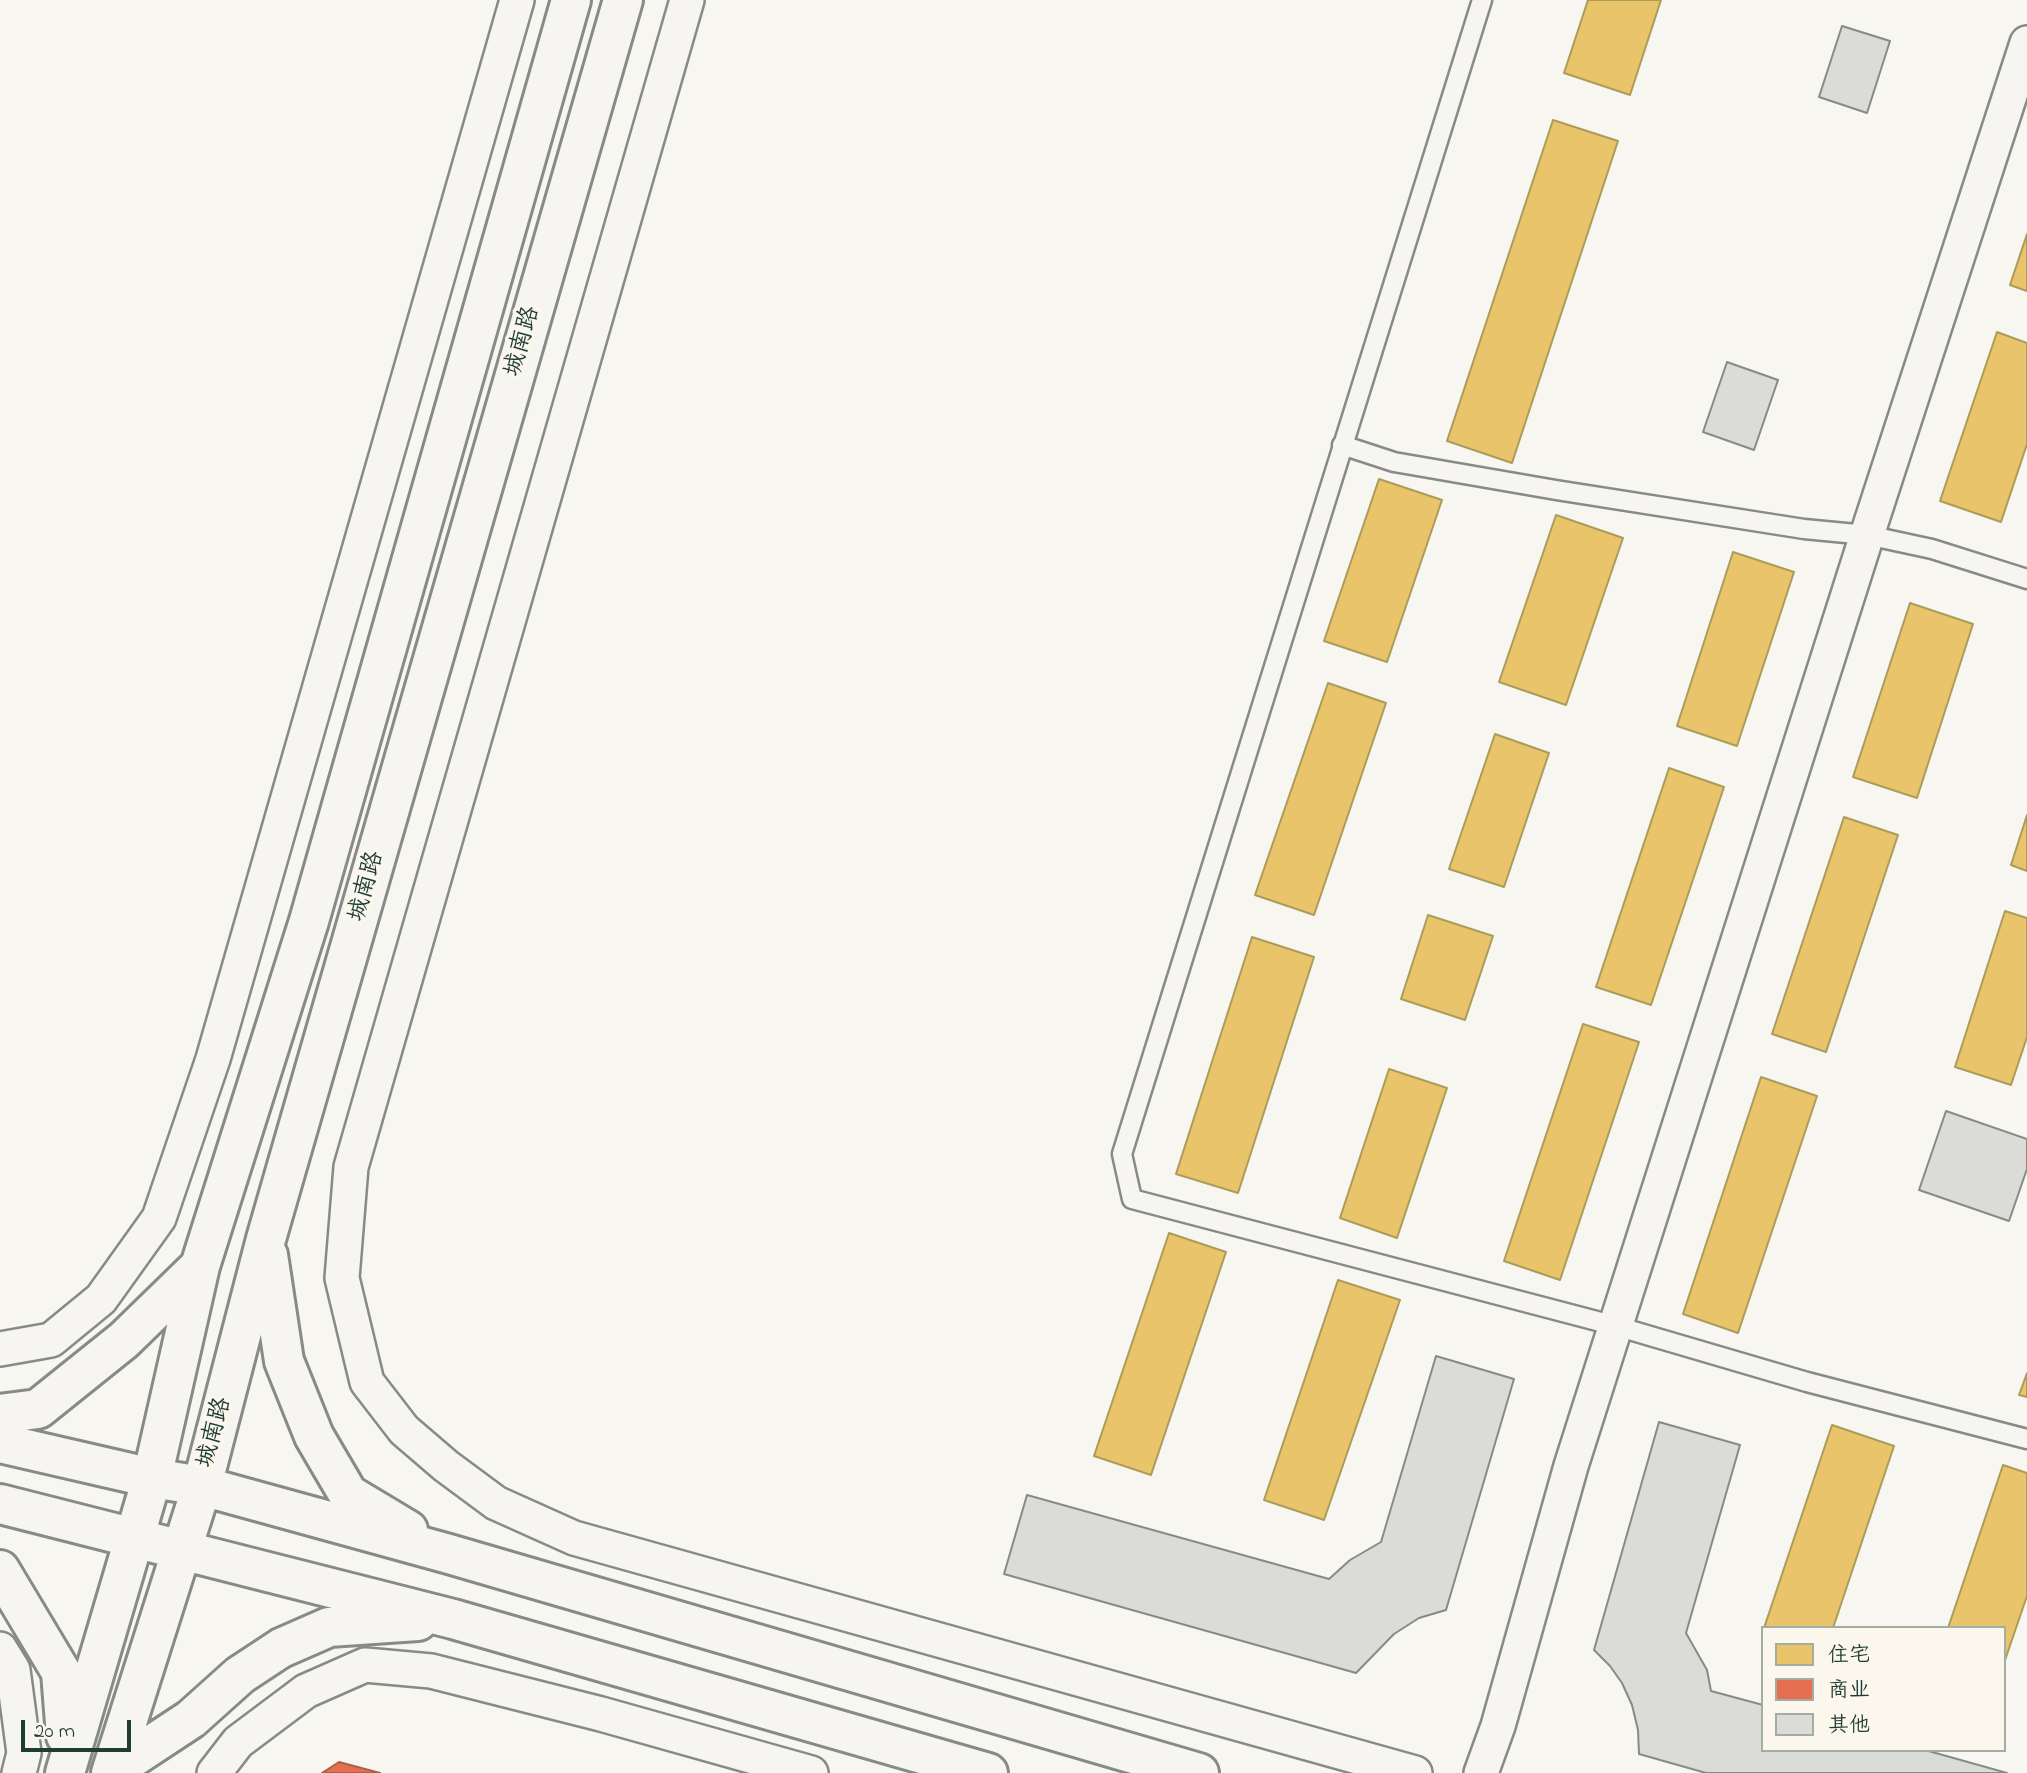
<!DOCTYPE html>
<meta charset="utf-8">
<style>
body{margin:0}
#map{position:relative;width:2027px;height:1773px;overflow:hidden;background:#f8f6f0;font-family:"Indie Flower","LXGW WenKai TC",sans-serif}
canvas{display:block}
.legend{position:absolute;left:1761px;top:1626px;width:245px;height:126px;box-sizing:border-box;background:#fbf7ec;border:2px solid #a3ada2;margin:0;padding:9px 12px;list-style:none;font-size:21px;color:#1f3d34}
.legend li{display:flex;align-items:center;gap:14px;height:35px}
.legend b{width:35px;border:2px solid #a3ada2}
.scale{position:absolute;left:21px;top:1720px;width:110px;height:32px;box-sizing:border-box;border:4px solid #1f3d34;border-top:0;padding-left:9px;font-size:21px;line-height:24px;white-space:nowrap;color:#1f3d34;-webkit-text-stroke:5px #fbf7ec;paint-order:stroke}
</style>
<div id="map">
<canvas width="2027" height="1773"></canvas>
<ul class="legend">
<li><b style="height:19px;background:#e9c46a"></b>住宅</li>
<li><b style="height:19px;background:#e76f51"></b>商业</li>
<li><b style="height:19px;background:#dbdbd7"></b>其他</li>
</ul>
<div class="scale">20 m</div>
</div>
<script>
const ctx = document.querySelector('canvas').getContext('2d');
ctx.lineJoin = 'round';
function fillPath(path, color) { ctx.fillStyle = color; ctx.fill(path, 'evenodd'); }
function trace(path, color, width, dash) { ctx.strokeStyle = color; ctx.lineWidth = width; ctx.lineCap = dash ? 'butt' : 'round'; ctx.setLineDash(dash || []); ctx.stroke(path); }
function label(font, color, halo, rows, align = 'center') {
  ctx.font = font + ' "Indie Flower","LXGW WenKai TC",sans-serif'; ctx.lineWidth = 7; ctx.setLineDash([]); ctx.textBaseline = 'middle'; ctx.strokeStyle = halo; ctx.fillStyle = color; for (const [text, x, y, turn = 0] of rows) {
    ctx.save(); ctx.translate(x, y); ctx.rotate((+turn || 0) * Math.PI / 180); ctx.textAlign = isNaN(turn) ? turn : align; if (halo) ctx.strokeText(text, 0, 0); ctx.fillText(text, 0, 0); ctx.restore();
  }
}
const homes = new Path2D(`
 M1588,0h73l-31,95 -66,-22z
 M1553,120l65,21 -106,322 -65,-22z
 M2027,234v57l-17,-6z
 M1997,332l30,11v101l-26,78 -61,-21z
 M1379,479l63,21 -55,162 -63,-21z
 M1556,515l67,23 -57,167 -67,-23z
 M1733,552l61,20 -57,174 -60,-20z
 M1910,603l63,21 -56,174 -64,-21z
 M1328,683l58,20 -72,212 -59,-20z
 M1495,734l54,19 -45,134 -55,-18z
 M1669,768l55,19 -73,218 -55,-18z
 M2027,815v56l-16,-6z
 M1844,817l54,18 -72,217 -54,-18z
 M2005,911l22,7v119l-16,48 -56,-18z
 M1428,915l65,21 -28,84 -64,-21z
 M1252,937l62,20 -76,236 -62,-19z
 M1583,1024l56,18 -79,238 -56,-19z
 M1389,1069l58,19 -50,150 -57,-20z
 M1761,1077l56,19 -79,237 -55,-19z
 M1169,1233l57,19 -75,223 -57,-19z
 M1338,1280l62,20 -76,220 -60,-20z
 M2027,1373v24l-8,-2z
 M1832,1425l62,21 -61,182h-69z
 M2003,1465l24,8v123l-23,67v-35h-56z`);
fillPath(homes, '#e9c46a');
trace(homes, '#ac9c5a', 2);
const shops = new Path2D(`
 M339,1762l41,11h-58z`);
fillPath(shops, '#e76f51');
trace(shops, '#ab6048', 2);
const building = new Path2D(`
 M1842,26l48,15 -23,72 -48,-16z
 M1727,362l51,18 -24,70 -51,-18z
 M1946,1111l81,28v30l-18,52 -90,-31z
 M1436,1356l78,23 -68,231 -27,8 -25,16 -38,39 -352,-99 23,-79 302,84 21,-19 31,-18z
 M1659,1422l81,23 -54,188 21,37 4,21 52,14v45h162l82,23h-301l-67,-19 -1,-24 -6,-25 -10,-22 -12,-17 -16,-16z`);
fillPath(building, '#dbdbd7');
trace(building, '#868b86', 2);
const lane = new Path2D(`
 M1482,0l-360,1154 10,45 484,127 191,56 220,57
 M1342,445l52,17 162,28 248,39 63,6 65,14 95,30`);
const street = new Path2D(`
 M687,0l-336,1167 -9,111 25,104 37,48 42,36 50,37 78,35 841,235
 M0,1349l51,-9 50,-41 58,-81 54,-159 304,-1059
 M0,1649l13,21 11,83 -5,20
 M214,1773l24,-31 68,-51 59,-26 66,6 170,43 210,59
 M1481,1773l17,-47 73,-260 296,-931 160,-492`);
const secondary = new Path2D(`
 M268,1255l16,106 30,75 34,58 60,36
 M0,1414l38,-5 86,-69 76,-74
 M0,1443l152,35 50,8 247,68 750,219
 M0,1504l453,115 535,154
 M0,1570l61,102 5,64
 M112,1771l79,-52 49,-44 41,-27 48,-21 89,-6
 M65,1773l87,-295 48,-212 109,-345 262,-921
 M111,1773l91,-287 64,-247 357,-1239`);
trace(lane, '#868b86', 23);
trace(street, '#868b86', 38);
trace(secondary, '#868b86', 44);
trace(lane, '#f6f5f1', 18);
trace(street, '#f6f5f1', 33);
trace(secondary, '#f6f5f1', 38);
label('24px', '#1f3d34', '#fbf7ec', [
 ["城南路",524,342,-74],
 ["城南路",368,887,-74],
 ["城南路",216,1433,-75]
]);
</script>
